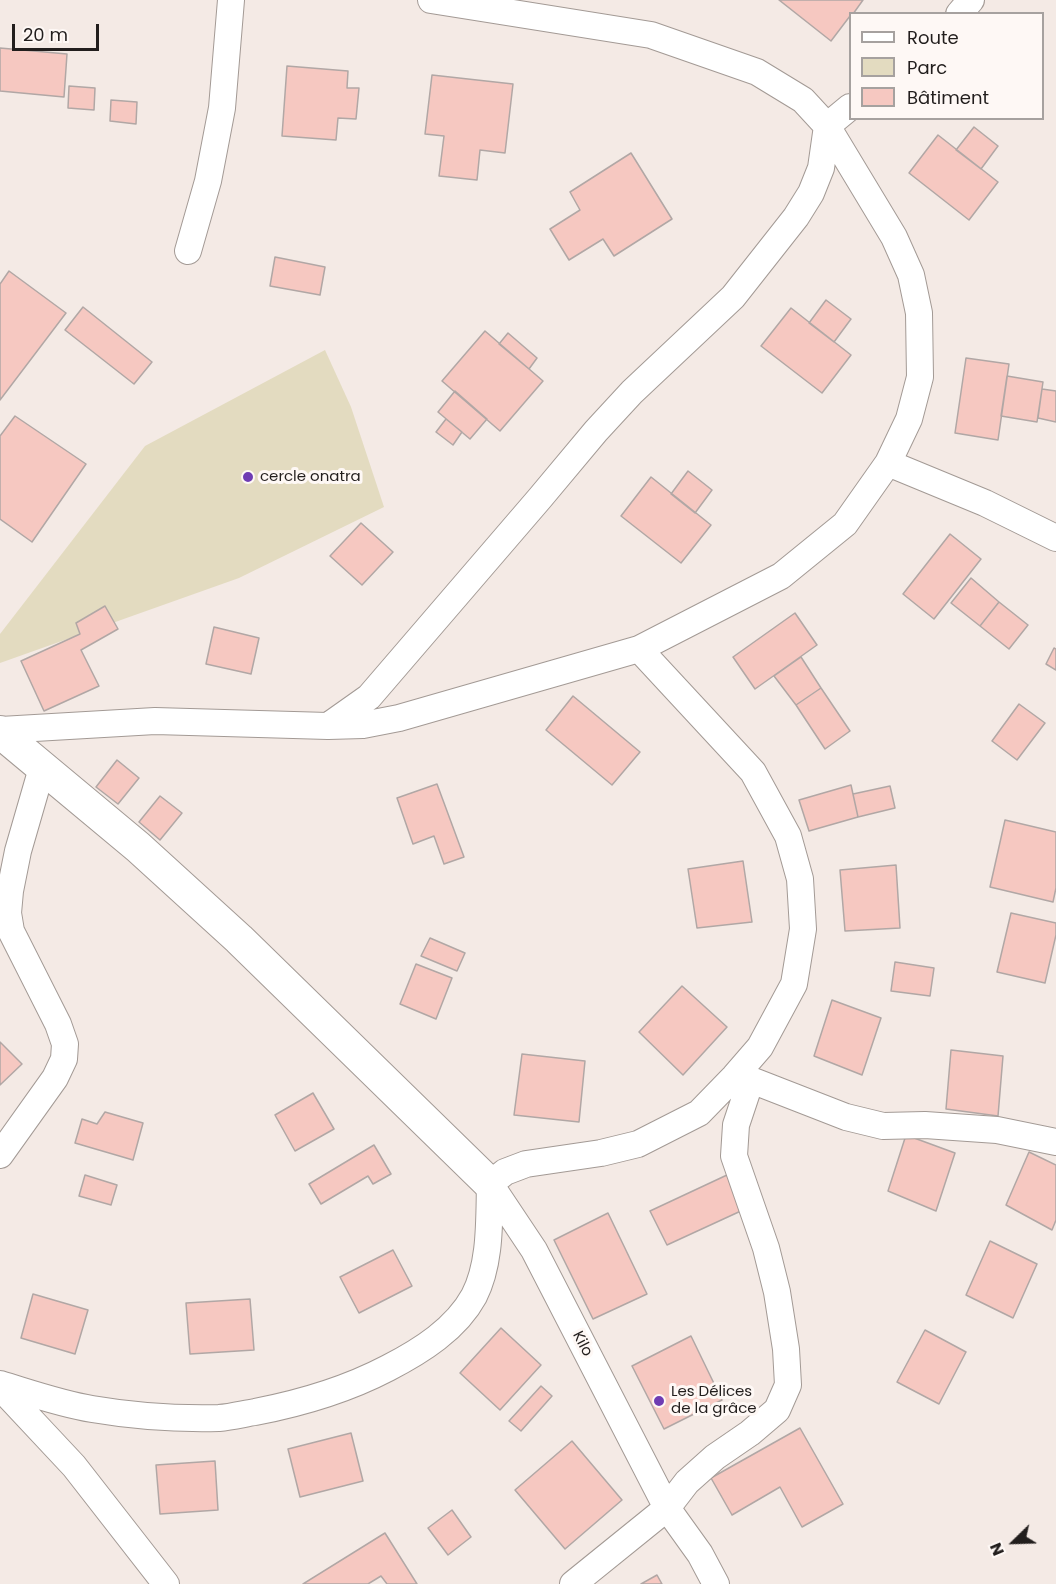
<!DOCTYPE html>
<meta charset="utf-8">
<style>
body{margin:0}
#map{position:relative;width:1056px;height:1584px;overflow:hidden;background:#f4eae5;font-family:Poppins,sans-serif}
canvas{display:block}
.legend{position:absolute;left:849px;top:12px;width:195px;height:108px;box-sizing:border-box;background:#fef8f5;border:2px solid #a6a19f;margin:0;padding:8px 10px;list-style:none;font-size:18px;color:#221e1d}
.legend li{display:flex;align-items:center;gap:12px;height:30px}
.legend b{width:30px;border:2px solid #a6a19f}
.north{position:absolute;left:984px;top:1512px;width:60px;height:60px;-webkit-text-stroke:4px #fef8f5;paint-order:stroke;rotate:247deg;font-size:16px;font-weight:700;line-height:24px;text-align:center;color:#221e1d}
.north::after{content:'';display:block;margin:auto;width:21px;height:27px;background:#221e1d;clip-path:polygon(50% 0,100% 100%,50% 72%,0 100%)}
.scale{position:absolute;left:12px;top:24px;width:87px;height:27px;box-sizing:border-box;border:3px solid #221e1d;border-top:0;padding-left:8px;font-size:18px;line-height:21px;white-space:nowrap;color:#221e1d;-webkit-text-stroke:4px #fef8f5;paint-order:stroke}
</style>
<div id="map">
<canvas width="1056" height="1584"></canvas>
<ul class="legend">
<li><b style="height:8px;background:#fff"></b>Route</li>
<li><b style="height:16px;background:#e3dbc0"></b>Parc</li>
<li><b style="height:16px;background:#f6c8c1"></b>Bâtiment</li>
</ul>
<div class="north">N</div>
<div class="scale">20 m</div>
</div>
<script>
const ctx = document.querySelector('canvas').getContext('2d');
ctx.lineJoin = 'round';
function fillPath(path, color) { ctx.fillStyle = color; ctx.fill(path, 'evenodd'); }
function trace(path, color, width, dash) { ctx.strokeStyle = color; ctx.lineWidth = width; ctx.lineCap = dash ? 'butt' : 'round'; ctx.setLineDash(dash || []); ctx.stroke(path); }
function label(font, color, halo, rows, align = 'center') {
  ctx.font = font + ' Poppins,sans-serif'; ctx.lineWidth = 6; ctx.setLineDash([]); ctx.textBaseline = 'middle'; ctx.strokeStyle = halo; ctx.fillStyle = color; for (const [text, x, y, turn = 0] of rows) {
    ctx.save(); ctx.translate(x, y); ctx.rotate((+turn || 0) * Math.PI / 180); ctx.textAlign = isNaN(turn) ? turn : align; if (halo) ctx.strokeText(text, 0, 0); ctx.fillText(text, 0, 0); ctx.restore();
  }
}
fillPath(new Path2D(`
 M325,350l26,57 33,100 -145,71 -239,85v-29l145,-188z`), '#e3dbc0');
const building = new Path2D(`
 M779,0h84l-10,14h-3v2l-19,25z
 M0,48l67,6 -3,43 -64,-6z
 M287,66l61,5 -1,17h12l-3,31 -18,-1 -2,22 -54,-4z
 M432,75l81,9 -8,69 -25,-3 -3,30 -38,-4 5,-40 -19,-2z
 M69,86l26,2 -1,22 -26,-2z
 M111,100l26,2 -1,22 -26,-3z
 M974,127l24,19 -17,23 -25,-19z
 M938,135l60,47 -29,38 -60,-47z
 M631,153l41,66 -58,37 -11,-17 -34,21 -19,-31 30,-19 -10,-18z
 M275,257l50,10 -5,28 -50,-9z
 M9,271l57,42 -66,87v-116z
 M826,300l25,19 -17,23 -25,-19z
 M83,307l69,55 -18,22 -69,-54z
 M791,308l60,47 -29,38 -61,-47z
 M485,331l58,50 -43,50 -58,-50z
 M508,333l29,25 -8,11 -30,-25z
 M966,358l43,6 -11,76 -43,-7z
 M1007,376l36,6 -6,40 -36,-6z
 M1042,389l14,2v31l-18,-4z
 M455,391l32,28 -17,20 -32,-27z
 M15,416l71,48 -54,78 -32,-23v-83z
 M446,419l16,13 -9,13 -17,-13z
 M688,471l24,19 -17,23 -24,-19z
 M651,477l60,48 -30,38 -60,-47z
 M361,523l32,29 -31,33 -32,-29z
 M950,534l31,25 -47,60 -31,-25z
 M971,578l28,24 -19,24 -29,-23z
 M999,602l29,23 -19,24 -29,-23z
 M105,606l13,23 -37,21 18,36 -55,25 -23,-50 59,-27 -4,-11z
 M795,613l22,32 -62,44 -22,-32z
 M214,627l45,11 -8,36 -45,-10z
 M1054,648l2,1v21l-10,-6z
 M801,657l20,31 -25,17 -22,-29z
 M821,688l29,43 -25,18 -29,-44z
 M573,696l67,56 -28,33 -66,-55z
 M1019,704l26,19 -28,37 -25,-19z
 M117,760l22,18 -21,26 -22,-17z
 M437,784l27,73 -20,7 -10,-28 -21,8 -16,-46z
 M851,785l7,32 -49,14 -10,-31z
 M890,786l5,22 -37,9 -5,-23z
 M160,796l22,17 -22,27 -21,-18z
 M1005,820l51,12v56l-3,14 -63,-15z
 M743,861l9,61 -55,6 -9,-59z
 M896,865l4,63 -55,3 -5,-61z
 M1011,913l45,10v12l-11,48 -48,-11z
 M430,938l35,15 -8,18 -36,-15z
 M895,962l39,6 -4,28 -39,-5z
 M416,964l36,14 -16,41 -36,-15z
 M682,986l45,41 -44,48 -44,-43z
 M832,1000l49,18 -19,57 -48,-19z
 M0,1042l22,22 -22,21z
 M951,1050l52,6 -5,60 -52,-7z
 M522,1054l63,7 -6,61 -65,-7z
 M313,1093l21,36 -39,22 -20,-36z
 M105,1112l38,11 -10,37 -58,-17 7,-24 15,5z
 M906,1135l49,18 -19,58 -48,-20z
 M374,1145l17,29 -18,10 -5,-8 -47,28 -12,-20z
 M1029,1152l27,13v55l-4,10 -46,-25z
 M85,1175l32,10 -6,20 -32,-9z
 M727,1175l16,35 -76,35 -17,-34z
 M608,1213l39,81 -54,25 -39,-79z
 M990,1241l47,23 -24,54 -47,-23z
 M393,1250l19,36 -53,27 -19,-36z
 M33,1294l55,16 -13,44 -54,-16z
 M250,1299l4,51 -64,4 -4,-51z
 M501,1328l40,37 -41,45 -40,-37z
 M925,1330l41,22 -27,52 -42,-22z
 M691,1336l31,64 -58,29 -32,-63z
 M541,1386l11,10 -31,35 -12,-10z
 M800,1428l43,76 -41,23 -22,-40 -48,28 -21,-37z
 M351,1433l12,48 -63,16 -12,-48z
 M572,1441l50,59 -57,49 -50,-59z
 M215,1461l3,49 -58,4 -4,-49z
 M452,1510l19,27 -23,18 -20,-27z
 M385,1533l32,51h-30l-6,-8 -13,8h-65z
 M657,1575l5,9h-21z`);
fillPath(building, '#f6c8c1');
trace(building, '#b1a7a5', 1.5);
const minor = new Path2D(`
 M959,14l12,-14
 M188,251l20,-70 14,-73 9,-108
 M888,463l97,40 71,35
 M328,726l41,-29 171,-199 56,-67 36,-39 101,-95 63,-80 15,-24 10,-25 6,-42 23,-19
 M0,730l155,-9 173,5 35,-1 36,-7 240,-69 142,-73 64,-52 43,-61 21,-44 11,-42 -1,-64 -8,-38 -17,-38 -67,-111 -24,-26 -46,-28 -106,-37 -220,-35
 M735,1077l16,3 95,37 37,9 42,-1 72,5 59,12
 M0,1155l55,-77 9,-19 1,-15 -7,-20 -47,-93 -3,-18 2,-22 8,-40 24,-83
 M490,1184l15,-12 21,-8 75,-11 37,-9 61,-31 35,-36 26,-30 34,-63 9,-55 -3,-50 -12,-43 -35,-64 -114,-123
 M490,1184l44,66 133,258 33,46 16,30
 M0,1384c30,9 61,20 92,25 41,7 86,10 127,9 12,-1 24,-4 36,-6 47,-9 91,-22 133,-44 33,-17 68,-39 86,-72 17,-33 15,-76 16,-112
 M0,1387l74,79 92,118
 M573,1584l94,-76 20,-26 28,-25 35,-24 27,-23 11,-25 -2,-36 -9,-57 -11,-44 -32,-92 2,-31 15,-45`);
const tertiary = new Path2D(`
 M0,732l138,115 101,92 251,245`);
trace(minor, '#a39a95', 28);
trace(tertiary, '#a39a95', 34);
trace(minor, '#fff', 26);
trace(tertiary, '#fff', 32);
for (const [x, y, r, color] of [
 [248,477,6,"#6f3cb3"],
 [659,1401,6,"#6f3cb3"]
]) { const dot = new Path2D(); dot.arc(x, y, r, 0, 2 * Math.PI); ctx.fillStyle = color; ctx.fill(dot); trace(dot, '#fef8f5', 2); }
label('15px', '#221e1d', '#fef8f5', [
 ["cercle onatra",260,477],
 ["Les Délices",671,1392],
 ["de la grâce",671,1409]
], 'left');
label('15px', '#221e1d', '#fef8f5', [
 ["Kilo",582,1344,63]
]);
</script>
